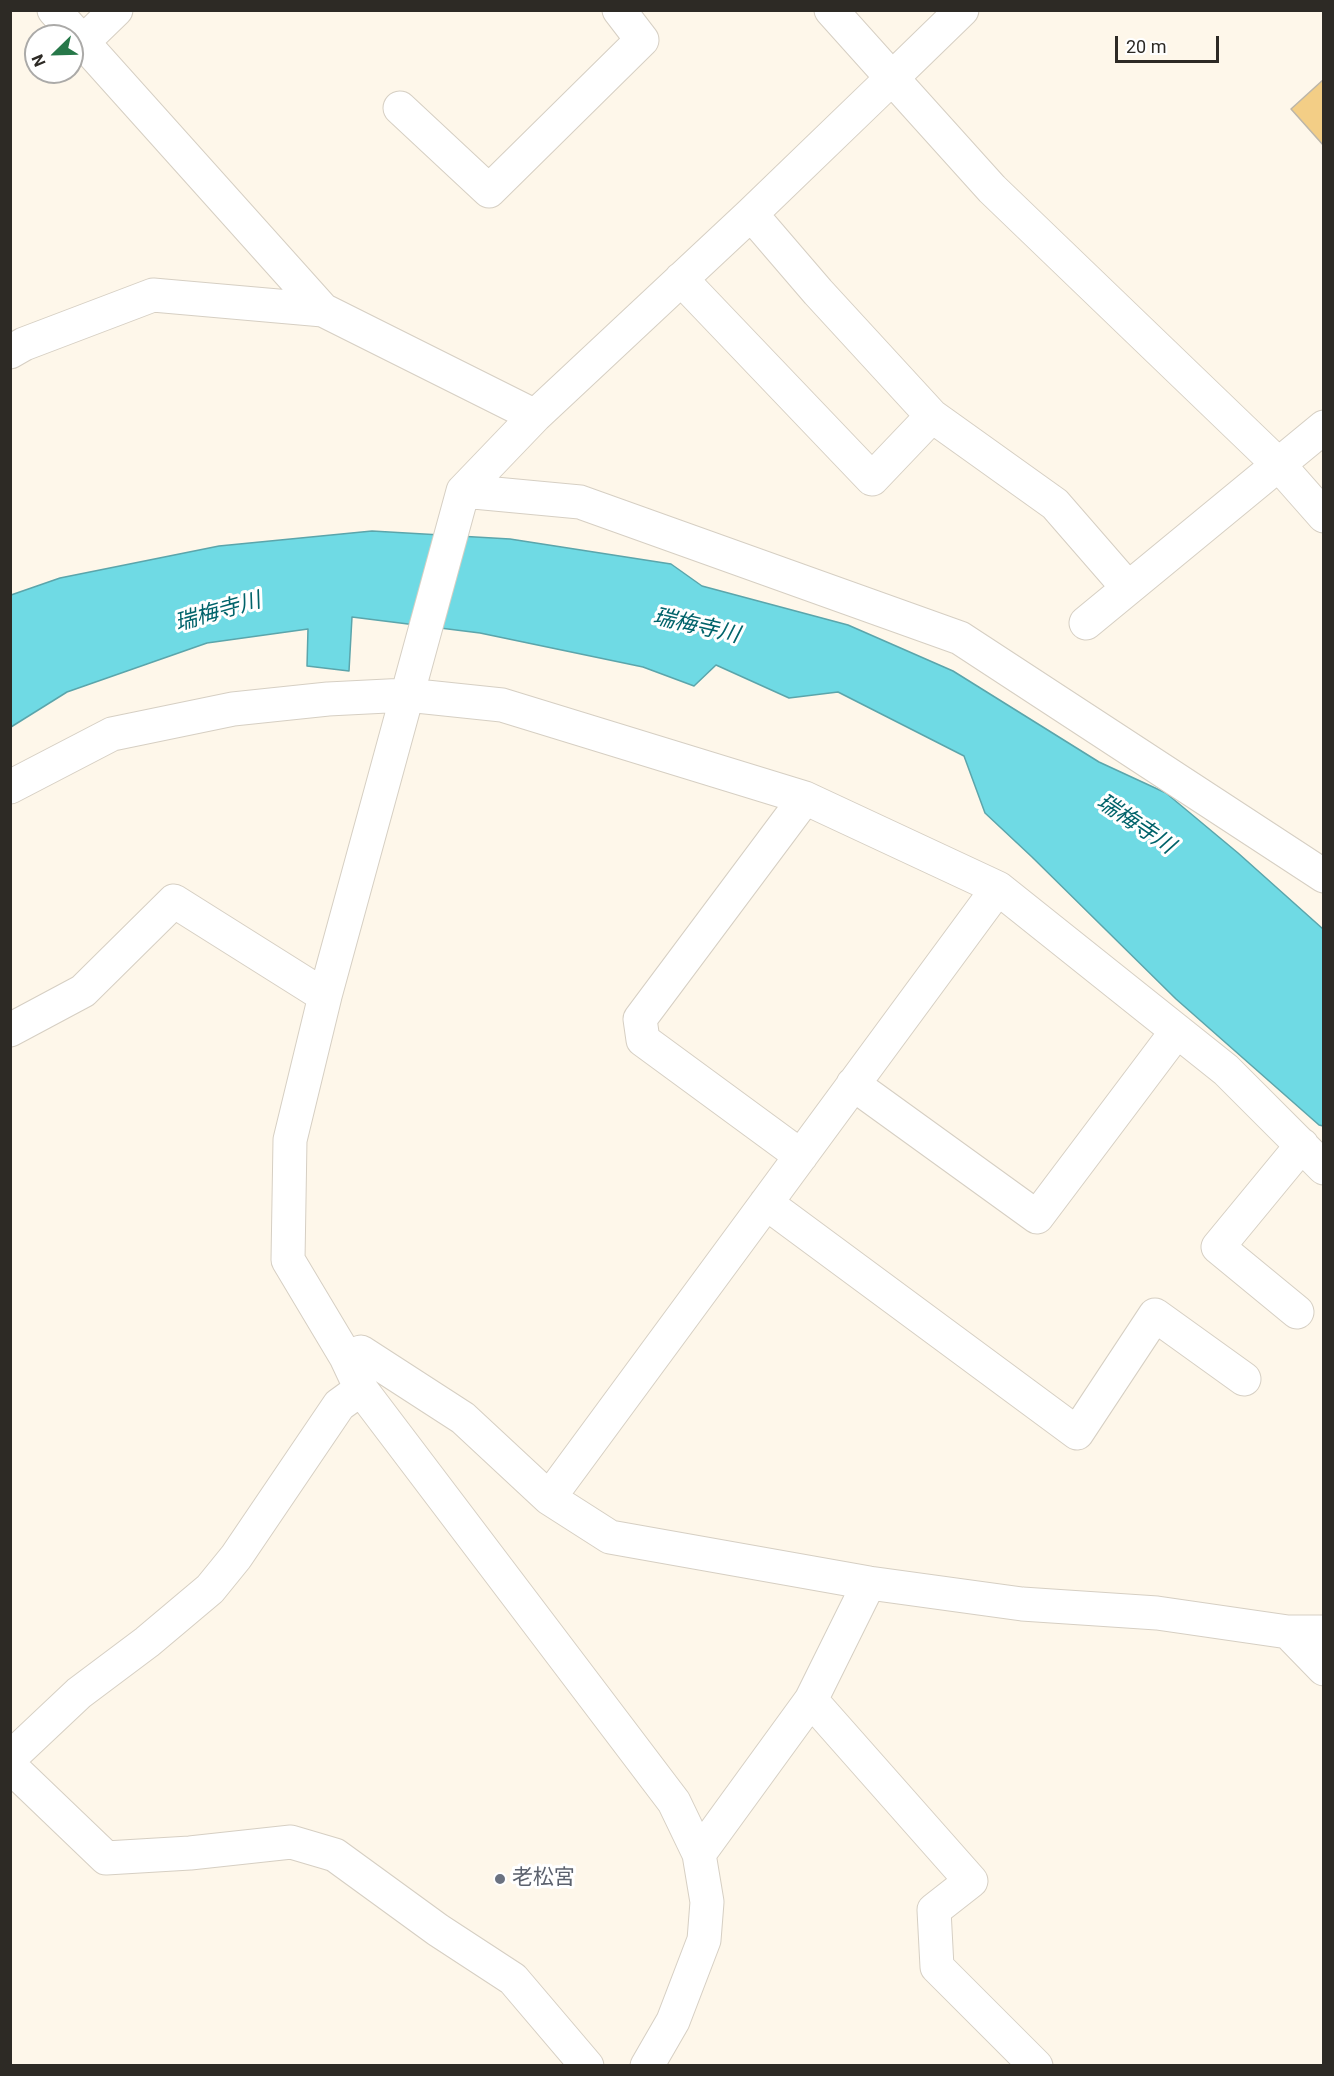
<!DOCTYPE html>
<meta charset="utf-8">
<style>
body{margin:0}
#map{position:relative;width:1334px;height:2076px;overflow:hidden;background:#fef7ea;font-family:Roboto,sans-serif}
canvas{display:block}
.frame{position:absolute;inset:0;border:12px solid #2d2a25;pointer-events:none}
.north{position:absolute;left:24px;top:24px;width:60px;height:60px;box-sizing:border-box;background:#fff;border:2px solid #abaaa8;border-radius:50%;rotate:247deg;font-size:16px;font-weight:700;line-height:24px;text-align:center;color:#2d2a25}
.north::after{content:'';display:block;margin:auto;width:21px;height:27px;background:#277849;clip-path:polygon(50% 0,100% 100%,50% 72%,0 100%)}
.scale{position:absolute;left:1115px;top:36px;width:104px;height:27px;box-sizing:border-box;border:3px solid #2d2a25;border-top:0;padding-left:8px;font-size:18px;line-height:21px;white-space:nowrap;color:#2d2a25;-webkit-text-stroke:4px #fff;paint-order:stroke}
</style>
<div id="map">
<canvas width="1334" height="2076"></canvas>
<div class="frame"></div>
<div class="north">N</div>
<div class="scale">20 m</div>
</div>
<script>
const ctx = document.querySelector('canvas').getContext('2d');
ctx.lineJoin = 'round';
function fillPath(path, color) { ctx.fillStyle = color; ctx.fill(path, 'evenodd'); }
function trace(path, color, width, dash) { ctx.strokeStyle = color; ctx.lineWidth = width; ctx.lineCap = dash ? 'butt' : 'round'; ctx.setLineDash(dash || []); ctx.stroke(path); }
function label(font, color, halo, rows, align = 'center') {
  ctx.font = font + ' Roboto,"Noto Sans JP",sans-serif'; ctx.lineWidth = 6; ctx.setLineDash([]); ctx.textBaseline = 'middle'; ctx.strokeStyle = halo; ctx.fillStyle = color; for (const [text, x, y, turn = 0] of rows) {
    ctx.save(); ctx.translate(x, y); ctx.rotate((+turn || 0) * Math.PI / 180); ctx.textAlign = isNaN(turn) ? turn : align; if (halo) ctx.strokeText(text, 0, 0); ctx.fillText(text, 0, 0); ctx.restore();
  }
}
const water = new Path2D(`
 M372,531l138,8 161,25 31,22 146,39 105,46 146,91 67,31 72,60 85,76v197l-4,-1 -143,-126 -144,-142 -47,-44 -21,-57 -126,-64 -49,6 -73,-33 -22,21 -51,-19 -163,-34 -128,-16 -3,54 -42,-5 1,-37 -101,14 -140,49 -56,35v-132l49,-17 159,-32z`);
fillPath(water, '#6fdae4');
trace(water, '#5ba5ab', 1.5);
const building = new Path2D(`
 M1324,79v67l-33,-37z`);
fillPath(building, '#f3ce86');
trace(building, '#bcb6a9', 1.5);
const minor = new Path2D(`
 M54,10l269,300
 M962,10l-70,68 100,111 287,276 45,51
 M83,42l33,-32
 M400,108l89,83 153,-151 -23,-30
 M751,214l67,78 114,124 123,88 73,84
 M681,279l191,200 60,-63
 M10,352l14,-8 129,-49 170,15 212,106
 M463,491l117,11 380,136 364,238
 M1086,623l238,-196
 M10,787l102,-53 121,-25 95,-10 79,-4 95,10 303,93 193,90 228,182 98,98
 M10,1030l73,-39 91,-90 151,95
 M853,1084l184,133 140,-186
 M801,1156l-158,-116 -3,-21 165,-221
 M766,1203l311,230 78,-118 89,64
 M1297,1312l-79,-65 84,-102
 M346,1357l15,-5 102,66 86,80 61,39 259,46 153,21 135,9 131,19h36
 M549,1498l449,-610
 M869,1583l-58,117 160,181 -37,29 3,57 99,99
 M1288,1632l36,37
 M10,1758l69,-65 68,-51 63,-53 26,-32 103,-152 22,-16
 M10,1766l96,92 84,-5 101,-11 44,13 103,75 75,49 74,87
 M699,1854l112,-154
 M647,2066l26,-45 31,-81 3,-38 -8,-48 -25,-52 -313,-413 -15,-32 -58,-97 2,-120 35,-144 138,-505 72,-75 216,-202 141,-136 -61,-68`);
trace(minor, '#d6cfc3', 35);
trace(minor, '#fff', 33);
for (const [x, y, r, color] of [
 [500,1879,6,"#6b7280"]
]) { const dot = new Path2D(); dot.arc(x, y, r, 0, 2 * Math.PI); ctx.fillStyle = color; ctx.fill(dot); trace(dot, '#fff', 2); }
label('21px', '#5b616d', '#fff', [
 ["老松宮",512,1879]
], 'left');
label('italic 22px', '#00636a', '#fff', [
 ["瑞梅寺川",218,613,-16],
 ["瑞梅寺川",696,627,13],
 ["瑞梅寺川",1135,825,34]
]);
</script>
